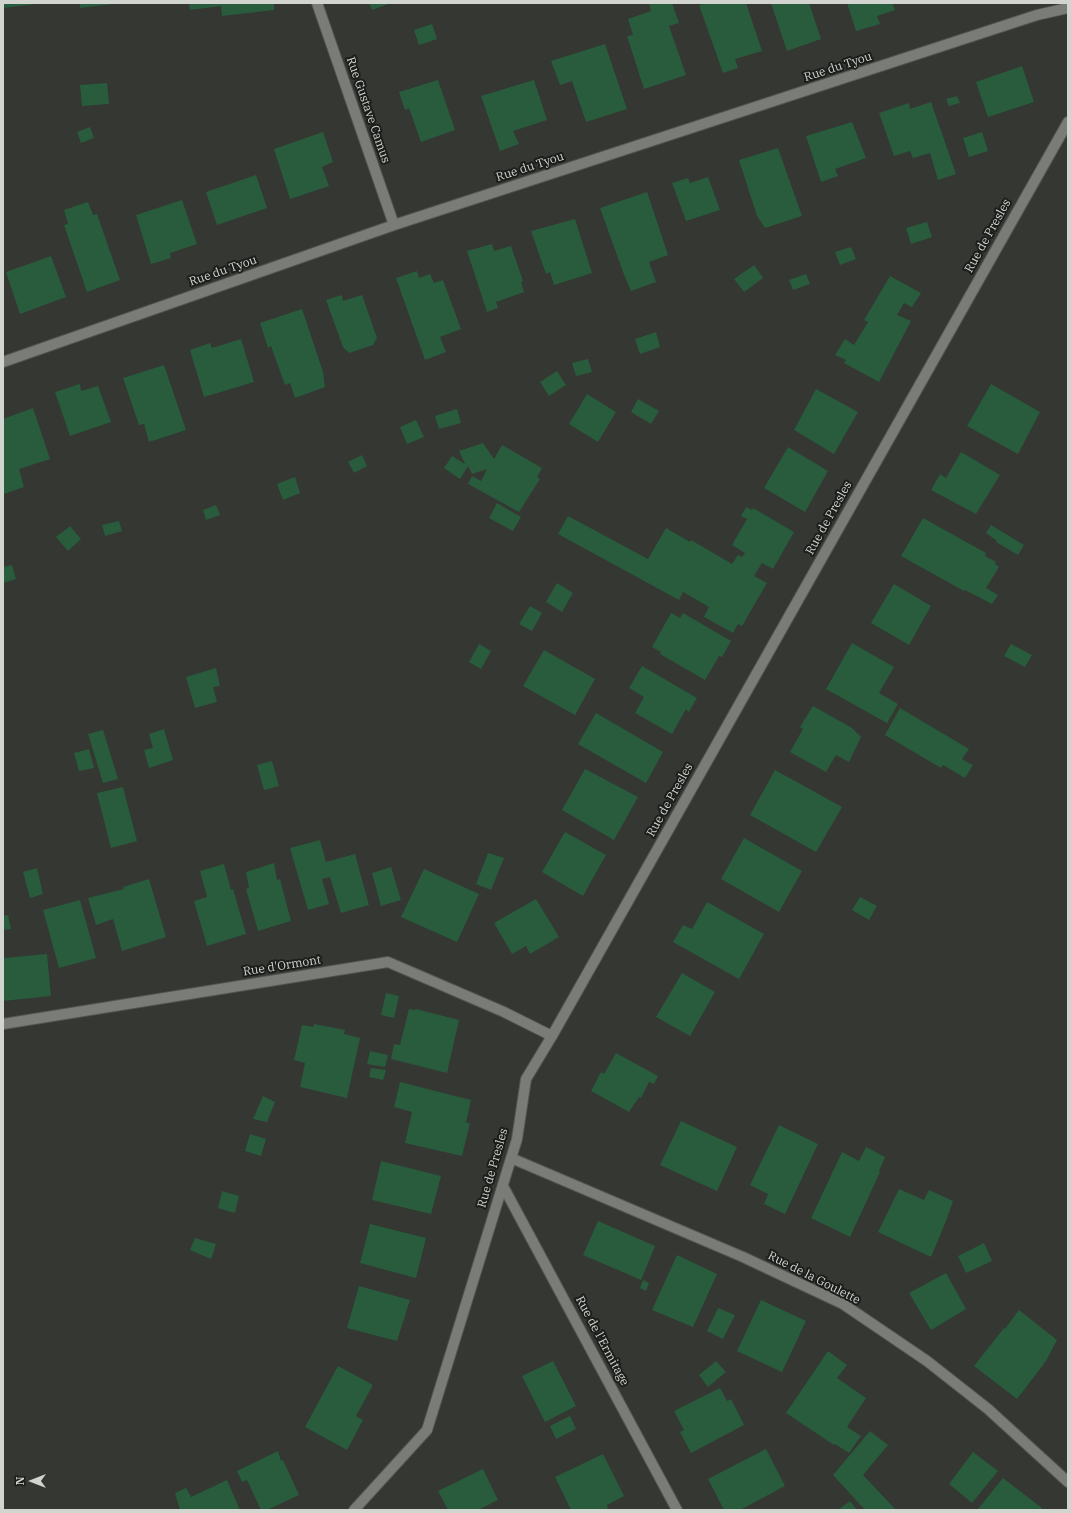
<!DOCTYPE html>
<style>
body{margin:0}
#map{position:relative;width:1071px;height:1513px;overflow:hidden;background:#343732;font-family:"IBM Plex Serif",serif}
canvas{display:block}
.frame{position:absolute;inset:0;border:4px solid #d2d4d0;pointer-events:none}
.north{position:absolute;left:12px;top:1461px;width:40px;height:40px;-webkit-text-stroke:3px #1c1e1b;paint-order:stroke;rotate:270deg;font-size:11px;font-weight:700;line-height:16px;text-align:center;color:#d2d4d0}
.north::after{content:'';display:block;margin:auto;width:14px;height:18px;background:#d2d4d0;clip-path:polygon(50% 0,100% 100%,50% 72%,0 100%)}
</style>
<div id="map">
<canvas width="1071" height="1513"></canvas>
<div class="frame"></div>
<div class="north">N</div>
</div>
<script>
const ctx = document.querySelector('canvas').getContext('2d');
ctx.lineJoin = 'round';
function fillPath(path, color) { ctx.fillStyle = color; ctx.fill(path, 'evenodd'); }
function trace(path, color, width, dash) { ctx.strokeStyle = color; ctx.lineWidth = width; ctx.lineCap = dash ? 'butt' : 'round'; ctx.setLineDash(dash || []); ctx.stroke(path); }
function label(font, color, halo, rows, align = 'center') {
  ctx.font = font + ' "IBM Plex Serif",serif'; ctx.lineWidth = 4; ctx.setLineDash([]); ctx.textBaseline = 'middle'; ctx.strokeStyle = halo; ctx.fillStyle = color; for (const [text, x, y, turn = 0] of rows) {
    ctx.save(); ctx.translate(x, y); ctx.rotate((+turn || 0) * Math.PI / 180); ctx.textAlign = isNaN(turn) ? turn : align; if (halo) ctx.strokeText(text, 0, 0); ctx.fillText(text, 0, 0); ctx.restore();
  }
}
fillPath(new Path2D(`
 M3,3h33v1l-33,4z
 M80,3h32v1l-32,4z
 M189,3h85v7l-52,6 -1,-10 -31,4z
 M369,3h22l-19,7z
 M649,3h23l7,20 -10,3 17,49 -42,14 -17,-53 6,-1 -5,-16 23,-8z
 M707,3h39l16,48 -27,8 3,9 -15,5 -24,-68z
 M771,3h38l12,36 -34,12z
 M847,3h45l3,7 -18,6 3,8 -24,7z
 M432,24l5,15 -18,6 -5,-15z
 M605,44l22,65 -41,13 -14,-41 -12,4 -9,-24z
 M1022,66l12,36 -46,15 -12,-35z
 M438,80l17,50 -34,12 -12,-34 -4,2 -6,-18z
 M534,80l13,40 -34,11 6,13 -19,7 -19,-55z
 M107,83l2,21 -27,2 -2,-21z
 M957,96l3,7 -11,3 -3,-7z
 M931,102l25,72 -18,6 -8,-27 -17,5 -3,-7 -16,5 -15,-43 30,-10 1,6z
 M852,122l14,36 -31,11 3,7 -17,6 -15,-46z
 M90,127l4,11 -13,5 -4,-11z
 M323,132l10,30 -11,5 7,19 -39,13 -16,-50z
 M982,132l6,19 -19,6 -6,-19z
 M778,148l24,68 -37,12 -8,-12 -18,-56z
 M256,175l11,33 -50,17 -11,-33z
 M708,177l12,33 -34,11 -14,-38 16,-5 2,5z
 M647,192l21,63 -19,7 7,20 -25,9 -8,-19 -23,-64z
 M182,200l15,44 -27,9 1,5 -20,6 -15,-49z
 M88,202l5,13 4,-1 23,66 -33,12 -23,-67 4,-1 -4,-14z
 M575,219l17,54 -38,12 -4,-13 -4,2 -15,-43z
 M927,222l5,15 -21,7 -5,-16z
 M492,244l2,7 17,-5 12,35 -2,1 3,10 -28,10 2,6 -11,4 -20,-61z
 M851,247l5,12 -16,6 -5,-13z
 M51,256l15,41 -46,17 -14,-42z
 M754,265l9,13 -19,14 -10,-13z
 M417,271l2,7 11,-4 4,9 9,-3 18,49 -21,8 6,15 -21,8 -29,-82z
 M806,274l4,10 -17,6 -4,-10z
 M890,276l31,17 -9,14 -8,-4 -7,12 14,6 -32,61 -35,-19 2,-3 -11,-5 10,-16 9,6 14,-23 -4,-2z
 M342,295l1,6 19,-6 15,43 -4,7 -24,8 -6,-6 -17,-47z
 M302,309l21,63 2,15 -30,11 -5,-15 -5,2 -14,-39 -3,2 -8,-25z
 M656,332l4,15 -20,7 -5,-15z
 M241,339l13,43 -50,15 -14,-47 20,-7 2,5z
 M588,359l4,13 -16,4 -4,-13z
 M164,365l22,65 -37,12 -5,-18 -5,1 -16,-47z
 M557,371l9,14 -17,11 -9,-14z
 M80,384l1,7 17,-5 13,36 -41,14 -15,-44z
 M991,384l49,28 -22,42 -51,-28z
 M816,389l42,23 -24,42 -40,-24z
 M587,394l29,18 -18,30 -29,-18z
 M638,399l21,12 -8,13 -20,-12z
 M33,408l17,51 -31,10 5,18 -20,7 -1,-75z
 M457,409l4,14 -22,6 -4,-13z
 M416,420l8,17 -17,7 -7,-17z
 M483,443l11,16 8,-14 40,23 -5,9 3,2 -21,33 -51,-28 4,-8 9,5 6,-12 -15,5 -4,-8 -8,13 -16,-11 8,-12 13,8 -6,-13z
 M788,447l40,24 -23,41 -41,-24z
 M961,452l39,23 -24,39 -45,-24 9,-16 6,4z
 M362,455l5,11 -13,7 -6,-11z
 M295,477l5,16 -17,7 -6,-16z
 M497,503l24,14 -8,14 -24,-13z
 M216,505l4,10 -14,5 -3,-10z
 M746,507l6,3 1,-2 41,24 -21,37 -11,-6 -8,13 13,7 -25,43 -4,-2 -5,9 -29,-16 5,-10 -26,-15 -4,8 -121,-66 10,-18 80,43 18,-31 24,14 1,-2 41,24 6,-9 4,2 3,-4 -13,-8 15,-26 -6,-3z
 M923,518l63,35 -1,3 11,6 -1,2 4,3 -13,21 12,7 -6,9 -27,-14 -1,1 -63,-35z
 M119,521l3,10 -17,5 -3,-11z
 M991,525l33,20 -6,10 -22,-13 1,-1 -11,-8z
 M70,526l11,13 -13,12 -12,-14z
 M12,565l4,14 -13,4v-16z
 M557,583l16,10 -11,19 -16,-10z
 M894,584l37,22 -22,39 -38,-22z
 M530,606l12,7 -10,18 -13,-7z
 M671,613l9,5 3,-5 48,28 -9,16 -3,-1 -14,24 -45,-26 1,-2 -9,-5z
 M852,643l42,24 -15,26 19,11 -11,19 -61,-34z
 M479,644l12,7 -10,18 -12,-7z
 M1011,644l21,11 -7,12 -21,-11z
 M544,650l51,29 -20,36 -52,-29z
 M642,666l55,32 -8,14 -3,-3 -14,25 -37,-21 9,-16 -15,-9z
 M216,668l4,18 -7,1 4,15 -22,6 -9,-31z
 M813,706l39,22 9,9 -12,25 -13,-7 -10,17 -36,-20 13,-23 -3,-2z
 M900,708l69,41 -7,10 11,6 -8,13 -22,-13 -2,3 -56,-33z
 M596,713l67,39 -17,31 -68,-39z
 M164,729l9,31 -24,8 -5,-18 9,-2 -4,-14z
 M103,730l15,49 -15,4 -15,-49z
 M89,749l5,19 -15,3 -5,-18z
 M272,761l7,25 -15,4 -7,-25z
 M585,769l53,28 -24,43 -52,-30z
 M775,770l67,37 -26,45 -66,-37z
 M123,787l14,54 -26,7 -14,-55z
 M565,832l41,23 -23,41 -41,-24z
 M744,838l58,33 -23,41 -58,-33z
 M320,840l6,22 29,-8 14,51 -28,8 -11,-36 -8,2 7,25 -21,6 -18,-62z
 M488,853l16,5 -13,32 -15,-6z
 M274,863l3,17 3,-1 11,42 -33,10 -12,-42 3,-1 -3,-16z
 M224,864l7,26 2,-1 13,45 -39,12 -13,-45 13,-4 -7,-26z
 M391,867l10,33 -20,6 -9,-33z
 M37,868l6,26 -13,4 -7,-26z
 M424,869l55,25 -22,48 -56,-25z
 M149,879l17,58 -44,14 -9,-32 -17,6 -8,-27 36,-9 -1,-2z
 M860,897l17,9 -8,14 -17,-10z
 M536,899l23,38 -29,17 -4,-8 -14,8 -18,-31z
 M80,900l16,58 -37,10 -16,-58z
 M707,902l57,32 -25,45 -66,-37 10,-17 9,4z
 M8,915l3,14 -8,1v-14z
 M3,953l1,5 43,-4 4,42 -48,5z
 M682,973l33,19 -25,44 -34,-19z
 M386,993l13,3 -5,22 -13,-3z
 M409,1009l6,1 1,-1 43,11 -12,53 -56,-14 3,-15 6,1z
 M314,1024l31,6 -1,4 16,4 -13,60 -47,-11 5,-24 -11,-3 8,-35 11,2z
 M370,1051l18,4 -3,12 -18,-3z
 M616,1053l42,23 -4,8 -5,-2 -8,16 -2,-1 -10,15 -38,-21 10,-19 3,2z
 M371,1068l15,2 -3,10 -14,-3z
 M400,1082l71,18 -5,23h4l-8,33 -57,-13 7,-31 -18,-5z
 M263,1096l12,6 -8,20 -14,-3z
 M681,1121l56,26 -20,44 -57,-26z
 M779,1125l39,19 -33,70 -21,-10 4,-10 -18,-9z
 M250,1134l16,5 -5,17 -16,-5z
 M866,1147l19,10 -6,14 1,1 -30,65 -39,-19 31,-66 17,9z
 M381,1161l60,15 -10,38 -59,-14z
 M899,1189l25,11 5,-10 24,11 -7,20 -15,36 -53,-25z
 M222,1191l17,5 -4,17 -17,-5z
 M598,1221l57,25 -14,34 -58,-25z
 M370,1224l56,14 -10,40 -56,-15z
 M195,1238l21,6 -5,15 -21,-9z
 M984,1243l8,18 -26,12 -8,-17z
 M677,1255l40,19 -24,53 -41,-17z
 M946,1273l20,36 -35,21 -22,-37z
 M643,1280l6,3 -3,8 -6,-3z
 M359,1286l51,14 -13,41 -50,-13z
 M761,1300l45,21 -24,51 -45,-21z
 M718,1308l17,7 -12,24 -16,-8z
 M1019,1310l38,30 -11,21 -29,38 -43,-33 30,-38 1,1z
 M828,1351l19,14 -10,13 29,20 -19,29 14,9 -12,17 -14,-9 -1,1 -48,-32z
 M553,1361l23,45 -31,16 -23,-46z
 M716,1361l10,11 -18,15 -9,-12z
 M338,1366l35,19 -17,31 7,4 -16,30 -42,-23z
 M720,1388l7,13 4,-2 13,26 -53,28 -11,-21 4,-2 -10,-19z
 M570,1416l6,13 -20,10 -6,-13z
 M870,1431l18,14 -25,30 33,35h-31l-32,-35z
 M766,1449l19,37 -45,24h-16l-16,-31z
 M278,1451l3,10 2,-1 16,35 -32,15h-6l-14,-30 -5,2 -5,-11z
 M973,1452l25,19 -26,32 -23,-19z
 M603,1454l21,42 -17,9 1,4 -2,1h-35l-16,-33z
 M483,1469l15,31 -20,10h-30l-10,-19z
 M1003,1478l39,30 -2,2 -62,-1z
 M227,1480l13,30h-60l-5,-17 11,-5 5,9z
 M850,1501l7,9h-19z`), '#285c3c');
const minor = new Path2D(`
 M317,3l77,222
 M3,362l391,-137 643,-210 31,-7
 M3,1024l385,-62 116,50 48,24
 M511,1158l232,99 100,47 84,57 61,48 80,73
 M503,1186l174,324
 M354,1510l73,-80 90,-291 9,-60 26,-43 516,-914`);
trace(minor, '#535550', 12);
trace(minor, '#7a7d77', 10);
label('12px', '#d2d4d0', '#1c1e1b', [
 ["Rue du Tyou",838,67,-18],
 ["Rue Gustave Camus",368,110,71],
 ["Rue du Tyou",530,167,-18],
 ["Rue de Presles",988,236,-61],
 ["Rue du Tyou",223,271,-19],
 ["Rue de Presles",829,518,-61],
 ["Rue de Presles",670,800,-61],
 ["Rue d'Ormont",282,966,-9],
 ["Rue de Presles",493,1168,-74],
 ["Rue de la Goulette",814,1278,27],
 ["Rue de l'Ermitage",602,1341,62]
]);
</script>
